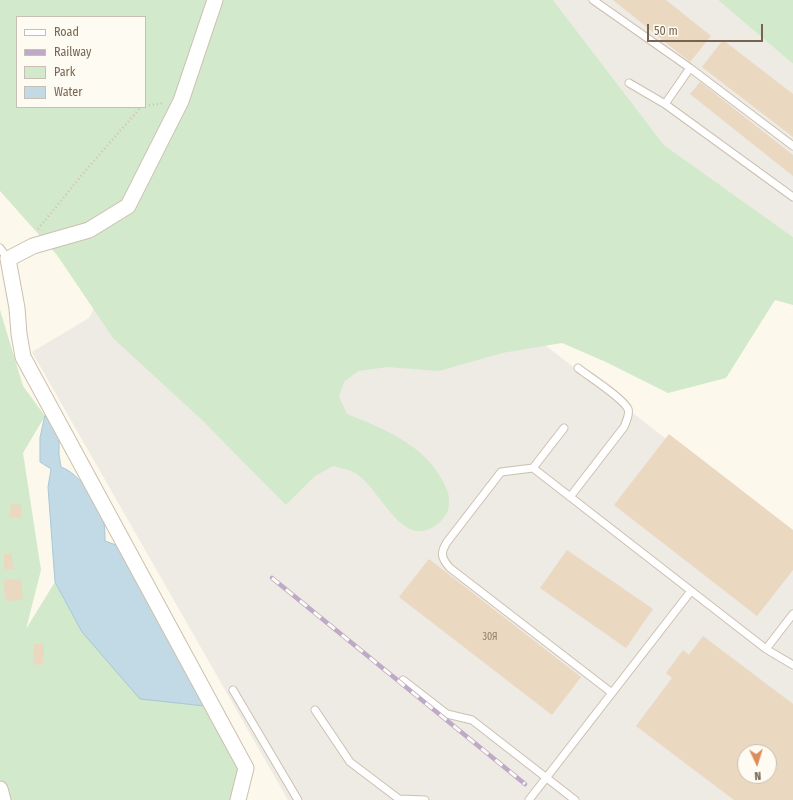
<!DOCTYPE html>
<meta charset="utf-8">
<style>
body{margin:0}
#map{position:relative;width:793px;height:800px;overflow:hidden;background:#fcf8ec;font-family:"Fira Sans Condensed",sans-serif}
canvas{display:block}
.legend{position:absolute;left:16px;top:16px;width:130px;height:92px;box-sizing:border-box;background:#fefbf3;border:1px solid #c8bfb2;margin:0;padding:5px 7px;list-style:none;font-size:12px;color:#766450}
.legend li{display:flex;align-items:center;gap:8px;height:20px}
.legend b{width:20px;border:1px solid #c8bfb2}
.north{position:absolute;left:737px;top:744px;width:40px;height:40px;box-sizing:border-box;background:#fefbf3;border:1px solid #c8bfb2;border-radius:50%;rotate:176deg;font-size:11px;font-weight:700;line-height:16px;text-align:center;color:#766450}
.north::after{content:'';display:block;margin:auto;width:14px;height:18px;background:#dc8c5b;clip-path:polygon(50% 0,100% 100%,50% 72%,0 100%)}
.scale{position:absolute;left:647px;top:24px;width:116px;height:18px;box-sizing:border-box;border:2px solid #766450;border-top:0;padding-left:5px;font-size:12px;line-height:14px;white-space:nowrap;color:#766450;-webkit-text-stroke:3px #fefbf3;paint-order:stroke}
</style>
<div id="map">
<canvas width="793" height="800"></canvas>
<ul class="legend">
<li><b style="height:5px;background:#fff"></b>Road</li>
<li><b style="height:5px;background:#beaac6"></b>Railway</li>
<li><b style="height:11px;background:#d2e9cb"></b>Park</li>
<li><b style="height:11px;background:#c1dae5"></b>Water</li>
</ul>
<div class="north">N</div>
<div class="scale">50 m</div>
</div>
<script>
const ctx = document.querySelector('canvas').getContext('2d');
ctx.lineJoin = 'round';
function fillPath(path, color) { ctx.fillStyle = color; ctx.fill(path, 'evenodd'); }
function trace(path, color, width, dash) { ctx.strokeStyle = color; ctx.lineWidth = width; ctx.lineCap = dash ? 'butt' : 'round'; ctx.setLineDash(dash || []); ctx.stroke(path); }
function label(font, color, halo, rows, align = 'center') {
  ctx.font = font + ' "Fira Sans Condensed",sans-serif'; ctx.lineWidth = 4; ctx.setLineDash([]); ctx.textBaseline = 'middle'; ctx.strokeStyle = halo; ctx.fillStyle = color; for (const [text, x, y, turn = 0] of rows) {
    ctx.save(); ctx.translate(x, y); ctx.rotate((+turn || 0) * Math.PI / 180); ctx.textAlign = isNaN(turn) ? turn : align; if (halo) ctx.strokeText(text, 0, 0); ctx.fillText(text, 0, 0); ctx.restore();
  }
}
fillPath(new Path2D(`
 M553,0h165l75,64v173l-129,-92z
 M249,116l544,421v263h-505l-256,-448 57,-34 93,-187zM745,752h24v24h-24z`), '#eeeae4');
fillPath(new Path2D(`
 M0,0h553l111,145 129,92v68l-18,-5 -49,78 -58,15 -62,-31 -44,-19 -60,10 -63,18 -52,-4 -29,4 -14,11 -5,15 8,17c40,16 83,33 100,76 3,7 3,20 -2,26 -7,9 -16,16 -28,15 -25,-3 -43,-51 -66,-60 -6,-3 -12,-3 -18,-5l-18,10 -29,29 -85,-86 -88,-81 -56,-83 -57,-64zM17,17h128v90h-128z
 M718,0h75v64z
 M0,310l23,76 22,30 -22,37 18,117 -15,59 29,-47 27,50 123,74 37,60 4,34h-246z`), '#d2e9cb');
const water = new Path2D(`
 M45,416l14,16v23l2,12c19,7 36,33 42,52 2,7 2,15 2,22l14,5 86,160 -65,-7 -58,-67 -27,-50 -7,-95 3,-18 -11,-7v-24z`);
fillPath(water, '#c1dae5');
trace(water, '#a8c7d6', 1);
fillPath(new Path2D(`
 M613,0h53l45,36 -21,26z
 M723,40l70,54v43l-91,-70z
 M700,82l93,73v21l-103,-82z
 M669,434l124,96v40l-36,46 -143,-111z
 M11,504l11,1 -1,13 -12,-1z
 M567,550l86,59 -27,39 -86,-60z
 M12,553l1,16h-9v-15z
 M429,559l152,118 -29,38 -153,-118z
 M21,579l2,21 -18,1 -1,-21z
 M703,636l90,68v96h-59l-98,-74 36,-48 -6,-5 17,-23 6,5zM745,752h24v24h-24z
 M34,644h10l-1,21 -10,-1z`), '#ead8c1');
const lane = new Path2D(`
 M593,0l97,68
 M629,83l36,21 128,93
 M665,104l25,-36 103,78
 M0,248l8,11
 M533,468l31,-40
 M570,497l54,-70c2,-5 6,-13 4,-18 -5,-11 -40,-33 -50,-41
 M766,649l27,16
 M403,680l44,34 25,6 103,80
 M233,690l65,110
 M612,693l-162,-125c-9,-10 -10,-15 -3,-26l54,-70 32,-4 233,181 27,-35
 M315,710l35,52 49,37 26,1
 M529,800l162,-209`);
const street = new Path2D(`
 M215,0l-34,101 -53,105 -39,24 -56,16 -25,13 9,49 2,26 4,23 223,411 -8,32
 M0,789l3,11`);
trace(lane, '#ccc0af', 9);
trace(street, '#ccc0af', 17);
trace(new Path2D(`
 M145,106l18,-3
 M38,229l48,-59 55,-63`), '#d5c1a8', 2.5, [1, 3]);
trace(lane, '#fff', 7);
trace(street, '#fff', 15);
const rail = new Path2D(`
 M272,578l253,206`);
trace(rail, '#beaac6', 4.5);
trace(rail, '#fefbf3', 3, [9]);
label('10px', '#93816c', null, [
 ["30Я",490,637]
]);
</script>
